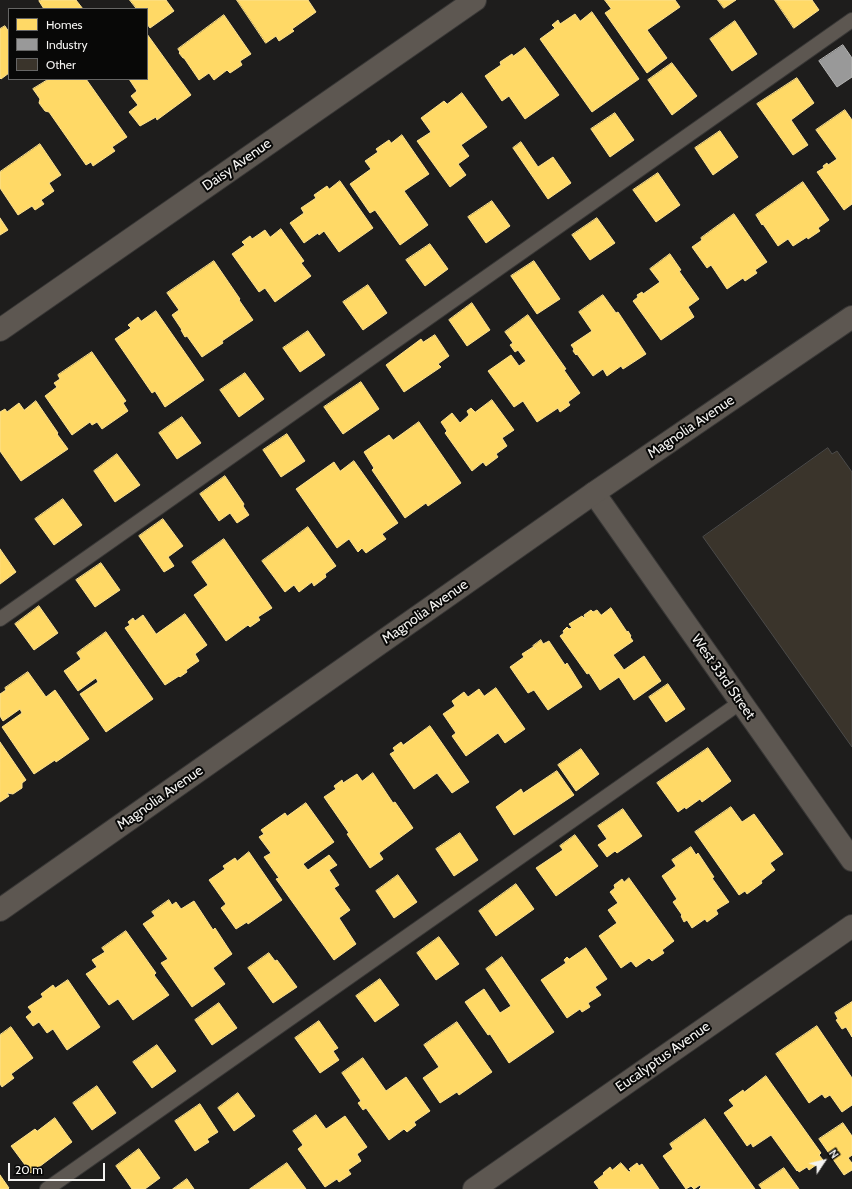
<!DOCTYPE html>
<style>
body{margin:0}
#map{position:relative;width:852px;height:1189px;overflow:hidden;background:#1e1d1c;font-family:Cabin,sans-serif}
canvas{display:block}
.legend{position:absolute;left:8px;top:8px;width:140px;height:72px;box-sizing:border-box;background:#080807;border:1px solid #666665;margin:0;padding:5px 7px;list-style:none;font-size:12px;color:#f4f3f1}
.legend li{display:flex;align-items:center;gap:8px;height:20px}
.legend b{width:20px;border:1px solid #666665}
.north{position:absolute;left:804px;top:1141px;width:40px;height:40px;-webkit-text-stroke:3px #080807;paint-order:stroke;rotate:55deg;font-size:11px;font-weight:700;line-height:16px;text-align:center;color:#f4f3f1}
.north::after{content:'';display:block;margin:auto;width:14px;height:18px;background:#f4f3f1;clip-path:polygon(50% 0,100% 100%,50% 72%,0 100%)}
.scale{position:absolute;left:8px;top:1163px;width:97px;height:18px;box-sizing:border-box;border:2px solid #f4f3f1;border-top:0;padding-left:5px;font-size:12px;line-height:14px;white-space:nowrap;color:#f4f3f1;-webkit-text-stroke:3px #080807;paint-order:stroke}
</style>
<div id="map">
<canvas width="852" height="1189"></canvas>
<ul class="legend">
<li><b style="height:11px;background:#ffd966"></b>Homes</li>
<li><b style="height:11px;background:#999"></b>Industry</li>
<li><b style="height:11px;background:#3a342b"></b>Other</li>
</ul>
<div class="north">N</div>
<div class="scale">20 m</div>
</div>
<script>
const ctx = document.querySelector('canvas').getContext('2d');
ctx.lineJoin = 'round';
function fillPath(path, color) { ctx.fillStyle = color; ctx.fill(path, 'evenodd'); }
function trace(path, color, width, dash) { ctx.strokeStyle = color; ctx.lineWidth = width; ctx.lineCap = dash ? 'butt' : 'round'; ctx.setLineDash(dash || []); ctx.stroke(path); }
function label(font, color, halo, rows, align = 'center') {
  ctx.font = font + ' Cabin,sans-serif'; ctx.lineWidth = 4; ctx.setLineDash([]); ctx.textBaseline = 'middle'; ctx.strokeStyle = halo; ctx.fillStyle = color; for (const [text, x, y, turn = 0] of rows) {
    ctx.save(); ctx.translate(x, y); ctx.rotate((+turn || 0) * Math.PI / 180); ctx.textAlign = isNaN(turn) ? turn : align; if (halo) ctx.strokeText(text, 0, 0); ctx.fillText(text, 0, 0); ctx.restore();
  }
}
const homes = new Path2D(`
 M41,0h35l7,9h-39l-5,-8z
 M130,0h36l8,11 -24,17 -3,-4v-15h-10z
 M237,0h71l8,12 -24,17 2,2 -15,10 -3,-5 -10,7z
 M605,0h70l5,7 -33,23 20,28 -20,15 -42,-60 6,-4z
 M718,0h18l-12,8z
 M775,0h37l7,10 -25,18z
 M592,12l47,67 -47,33 -52,-73 15,-11 -3,-3 6,-5 2,4 15,-10 5,7z
 M224,15l27,39 -11,7 2,4 -12,8 -3,-3 -13,10 -5,-7 -10,7 -15,-22h-1l-4,-5 1,-1 -2,-3z
 M735,21l22,33 -25,17 -22,-32z
 M5,26l4,6v41l-8,6 -1,-1v-49z
 M147,34l44,61 -34,25 -1,-3 -16,9 -11,-14 9,-7 -7,-9 6,-5 -8,-12h18z
 M525,48l34,47 -34,24 -16,-23 -7,5 -17,-25 16,-11 -1,-3 12,-8 1,2z
 M672,63l25,33 -25,19 -24,-35z
 M797,78l17,25 -23,17 17,25 -15,10 -36,-51z
 M49,79h37l41,58 -15,10 3,4 -22,15 -2,-4 -5,3 -37,-53 -4,-1 -6,-8 1,-4 -7,-10z
 M462,93l25,34 -26,18 8,11 -11,8 8,11 -16,12 -33,-46 14,-9 -10,-14 23,-17 3,3z
 M845,110l7,10v84l-8,6 -27,-38 7,-4 -1,-2 4,-3 1,2 9,-6 -21,-29z
 M615,113l19,27 -24,17 -19,-28z
 M720,131l18,26 -25,18 -18,-27z
 M402,135l27,39 -25,17 24,34 -28,20 -25,-35 -5,3 -20,-29 21,-15 -6,-8 13,-9 -2,-3 13,-9 2,3z
 M521,142l17,25 15,-10 18,26 -23,16 -35,-51z
 M40,144l21,31 -12,8 5,8 -13,9 3,4 -9,6 -3,-4 -14,9 -18,-27v-16z
 M658,173l22,32 -24,17 -23,-32z
 M340,181l33,47 -34,24 -15,-21 -5,4 -1,-2 -14,10 -14,-20 14,-10 -3,-5 15,-10 -2,-3 13,-9 2,3z
 M803,182l26,38 -11,8 2,3 -12,8 -1,-2 -14,9 -5,-7 -10,7 -15,-22 -1,1 -6,-10z
 M492,201l18,25 -24,17 -18,-26z
 M734,214l33,48 -12,8 2,3 -12,8 -2,-3 -16,11 -16,-24 -4,3 -15,-21 10,-7 -1,-2z
 M0,218l8,12 -8,5z
 M597,218l18,25 -25,17 -18,-25z
 M281,229l23,32 -3,2 10,13 -36,26 -10,-14 -6,4 -27,-38 13,-9 -3,-3 8,-6 2,3 13,-9 5,7z
 M430,244l18,25 -23,17 -19,-26z
 M670,254l11,16 -2,1 20,28 -11,8 6,10 -33,23 -28,-39 5,-4 -1,-2 5,-3 1,2 17,-12 -10,-13z
 M214,261l26,38 -1,1 14,20 -31,21 1,2 -21,14 -15,-21 -2,1 -4,-7h1l-10,-15 7,-5 -12,-17z
 M534,261l26,38 -23,15 -26,-38z
 M368,285l19,28 -24,17 -20,-28z
 M603,295l13,18 2,-1 28,42 -23,15 -2,-3 -14,10 -4,-7 -10,7 -16,-22 -1,1 -3,-4 1,-2 -3,-4 21,-14 -13,-19z
 M472,303l18,27 -23,16 -18,-26z
 M156,311l48,69 -39,27 -10,-16 -3,2 -37,-54 16,-11 -3,-3 10,-8 3,4z
 M528,315l38,54 -2,1 16,23 -12,9 2,3 -10,7 -2,-4 -21,14 -14,-21 -9,6 -26,-36 23,-16 8,11 7,-5 -8,-11 -3,2 -5,-7 3,-2 -8,-11z
 M308,331l17,24 -25,17 -17,-24z
 M435,335l14,21 -11,8 3,3 -37,25 -18,-27 35,-26 2,3z
 M92,352l34,49 -3,2 5,8 -26,18 -5,-7 -5,3 -2,-3 -18,13 -27,-39 12,-9 -3,-4 6,-4 -2,-4z
 M245,373l19,26 -25,18 -19,-27z
 M361,382l18,27 -36,25 -19,-27z
 M492,400l22,30 -12,8 5,8 -11,8 2,3 -12,9 -3,-4 -11,9 -27,-38 2,-2 -6,-9 11,-9 8,10 9,-8 -2,-4 4,-3 4,4z
 M36,401l22,32 -1,1 11,15 -47,32 -21,-30v-39l5,-3 2,3 12,-9 5,7z
 M182,417l19,26 -24,16 -18,-26z
 M419,422l42,61 -33,23 -2,-3 -21,15 -33,-48 2,-2 -10,-16 25,-17 4,5z
 M287,434l18,27 -24,16 -18,-27z
 M117,454l23,31 -25,17 -21,-31z
 M354,461l44,62 -16,11 4,5 -20,14 -4,-5 -4,4 -9,-13 -12,9 -41,-59 38,-27 6,9z
 M225,476l19,28 -1,2 6,9 -12,8 -7,-10 -11,8 -19,-27z
 M63,499l19,26 -28,20 -19,-26z
 M163,519l20,27 -15,11 6,9 -10,6 -25,-36z
 M308,527l28,39 -11,8 1,3 -12,9 -2,-4 -13,10 -5,-7 -9,7 -23,-31z
 M224,539l48,69 -14,9 2,3 -10,7 -2,-2 -22,16 -32,-46 14,-10 -16,-23z
 M0,549l16,23 -16,12z
 M101,563l19,27 -25,17 -19,-27z
 M39,606l19,27 -24,17 -19,-26z
 M611,608l16,24 1,-1 3,5 -1,1 3,4 -20,14 11,15 20,-14 17,25 -27,19 -15,-23 -19,13 -11,-17 -2,1 -27,-38 4,-3 -1,-2 4,-4 2,2 3,-1 -3,-4 13,-8 3,3 -1,-4 7,-5 2,2 4,-2 4,5z
 M185,614l22,31 -12,9 4,7 -13,9 1,2 -7,5 -1,-1 -14,9 -40,-57 5,-3 -2,-3 5,-4 2,3 8,-6 13,19z
 M106,632l47,67 -47,33 -26,-38 18,-12 -2,-4 -18,13 -14,-20 17,-12 -4,-6z
 M541,640l2,4 6,-3 16,24 2,-2 15,24 -34,23 -14,-20 -6,3 -18,-26 14,-10 -2,-3 11,-7 3,3 -3,-4z
 M28,672l18,25 9,-7 34,49 -33,23 -1,-2 -21,14 -32,-47 20,-14 -2,-4 -17,12 -3,-5v-22l6,-4 -1,-2z
 M668,684l17,25 -19,13 -17,-25z
 M496,688l29,41 -20,14 -7,-10 -32,23 -14,-20 4,-3 -13,-19 12,-8 -3,-5 12,-9 4,5 11,-8 5,7z
 M430,726l39,56 -17,11 -15,-20 -23,16 -24,-35 5,-3 -2,-3 8,-6 2,3z
 M0,742l26,38 -4,3v5l-9,6 -6,-1 2,3 -9,6z
 M708,748l23,33 -29,21 -2,-3 -14,10 -1,-2 -7,5 -21,-29z
 M581,749l18,25 -23,17 -18,-26z
 M557,771l17,24 -60,40 -18,-28 25,-18 2,4z
 M373,773l20,30 2,-1 18,26 -34,25 4,6 -13,9 -23,-34 2,-1 -25,-36 12,-8 -2,-3 8,-6 1,3 14,-9 5,7z
 M306,803l28,39 -31,22 5,6 21,-15 8,10 -8,5 10,15 -5,3 16,22 -11,8 17,26 -22,16 -58,-81 3,-1 -15,-21 7,-4 -12,-16 5,-3 -3,-4 24,-17 2,3z
 M731,807l11,15 12,-8 29,40 -13,9 5,7 -14,11 1,2 -15,11 -2,-3 -6,4 -44,-63z
 M623,809l19,27 -25,17 -2,-2 -8,6 -9,-12 9,-6 -9,-13z
 M460,833l18,27 -24,16 -18,-27z
 M575,835l23,31 -42,30 -20,-28 27,-18 -3,-4z
 M691,847l5,8 2,-2 16,24 -2,1 17,24 -13,8 2,4 -11,8 -2,-3 -13,9 -5,-8 -3,2 -3,-6 1,-1 -9,-13 4,-3 -15,-23 14,-10 -4,-6z
 M249,852l33,48 -34,24 -1,-2 -11,7 -15,-21 5,-4 -17,-24 16,-11 -2,-3 12,-8 2,3z
 M398,875l19,27 -23,16 -18,-27z
 M629,878l45,63 -12,9 2,3 -12,8 -3,-3 -13,9 -5,-6 -10,7 -22,-32 18,-13 -9,-13 10,-7 -8,-11 5,-4 -1,-3 8,-6 2,3z
 M516,884l18,25 -38,27 -17,-25z
 M169,900l3,5 4,-3 5,7 13,-8 19,29 2,-2 17,26 -19,14 12,16 -33,23 -31,-44 7,-4 -25,-35 12,-8 -3,-4z
 M126,931l30,42 -2,2 15,20 -36,25 -15,-21 -9,6 -23,-31 11,-7 -5,-7 13,-8 -3,-4z
 M439,937l20,27 -23,16 -19,-27z
 M586,948l21,31 -12,8 6,8 -13,8 2,4 -8,5 -2,-3 -13,9 -26,-38 25,-17 -2,-3 3,-3 2,2z
 M269,953l6,8 2,-1 20,27 -24,16 -25,-35z
 M502,957l52,75 -45,31 -19,-29 -2,1 -23,-33 19,-13 16,24 11,-7 -25,-37z
 M380,979l19,26 -24,17 -19,-26z
 M68,980l32,47 -33,23 -14,-21 -6,4 -8,-11 -6,4 -7,-9 6,-5 -4,-5 15,-10 -2,-3 12,-9 2,3z
 M852,1002v35l-6,-10 -4,2 -6,-9 2,-1 -3,-6z
 M219,1003l18,25 -25,17 -17,-25z
 M319,1021l19,27 -5,3 6,9 -19,13 -25,-35z
 M457,1022l35,50 -33,23 -2,-3 -17,11 -17,-25 16,-11 -15,-22z
 M817,1026l35,52v27l-10,7 -12,-17 -5,3 -3,-4 -13,9 -33,-49z
 M11,1027l22,31 -22,16 3,4 -12,9 -2,-3v-49z
 M157,1045l19,26 -24,17 -19,-26z
 M363,1058l23,33 20,-14 24,34 -16,11 2,3 -9,7 -3,-3 -15,11 -23,-32 -3,2 -5,-7 3,-2 -19,-28z
 M766,1076l55,77 -2,2 4,5 -14,10 -2,-3 -8,5 -1,-2 -1,1 -26,-36 -18,12 -2,-4 -4,3 -23,-33 10,-7 -5,-6 14,-10 1,2z
 M97,1086l19,27 -24,17 -19,-27z
 M238,1093l17,23 -21,15 -16,-23z
 M200,1104l18,28 -11,7 2,3 -14,9 -20,-30z
 M316,1115l10,14 19,-13 22,31 -10,7 4,7 -13,9 3,4 -12,8 -2,-3 -12,8 -27,-38 5,-4 -10,-14z
 M55,1118l17,24 -41,31 -20,-27 24,-17 2,2z
 M705,1119l50,70h-56l2,-2 -1,-2 -6,4 -3,-3 -5,3 -23,-33 10,-7 -3,-5z
 M843,1123l9,13v19l-4,3 4,5v7l-8,5 -25,-36z
 M139,1149l21,29 -15,11h-13l-16,-23z
 M287,1163l19,26h-56z
 M621,1163l8,9 2,-1 -2,-2 8,-6 2,3 3,-2 17,25h-60l-5,-7 10,-8 -1,-1 7,-6 2,3z
 M784,1168l15,21h-37l-3,-4z
 M0,1175l9,13 -1,1h-8z
 M187,1179l7,10h-21z`);
fillPath(homes, '#ffd966');
trace(homes, '#fce190', 1);
const industry = new Path2D(`
 M843,45l9,13v19l-15,10 -18,-26z`);
fillPath(industry, '#999');
trace(industry, '#b4b4b3', 1);
const building = new Path2D(`
 M828,448l4,6 5,-3 15,21v275l-149,-210z`);
fillPath(building, '#3a342b');
trace(building, '#4c4b4a', 1);
const service = new Path2D(`
 M0,619l852,-599
 M47,1189l694,-487`);
const minor = new Path2D(`
 M0,330l475,-330
 M594,493l258,367
 M474,1189l378,-263`);
const tertiary = new Path2D(`
 M0,910l594,-417 258,-176`);
trace(service, '#383736', 16);
trace(minor, '#383736', 24);
trace(tertiary, '#383736', 24);
trace(service, '#5d5751', 14);
trace(minor, '#5d5751', 22);
trace(tertiary, '#5d5751', 22);
label('14px', '#f4f3f1', '#080807', [
 ["Daisy Avenue",237,165,-35],
 ["Magnolia Avenue",691,427,-34],
 ["Magnolia Avenue",425,612,-35],
 ["West 33rd Street",723,677,55],
 ["Magnolia Avenue",160,798,-35],
 ["Eucalyptus Avenue",663,1057,-35]
]);
</script>
